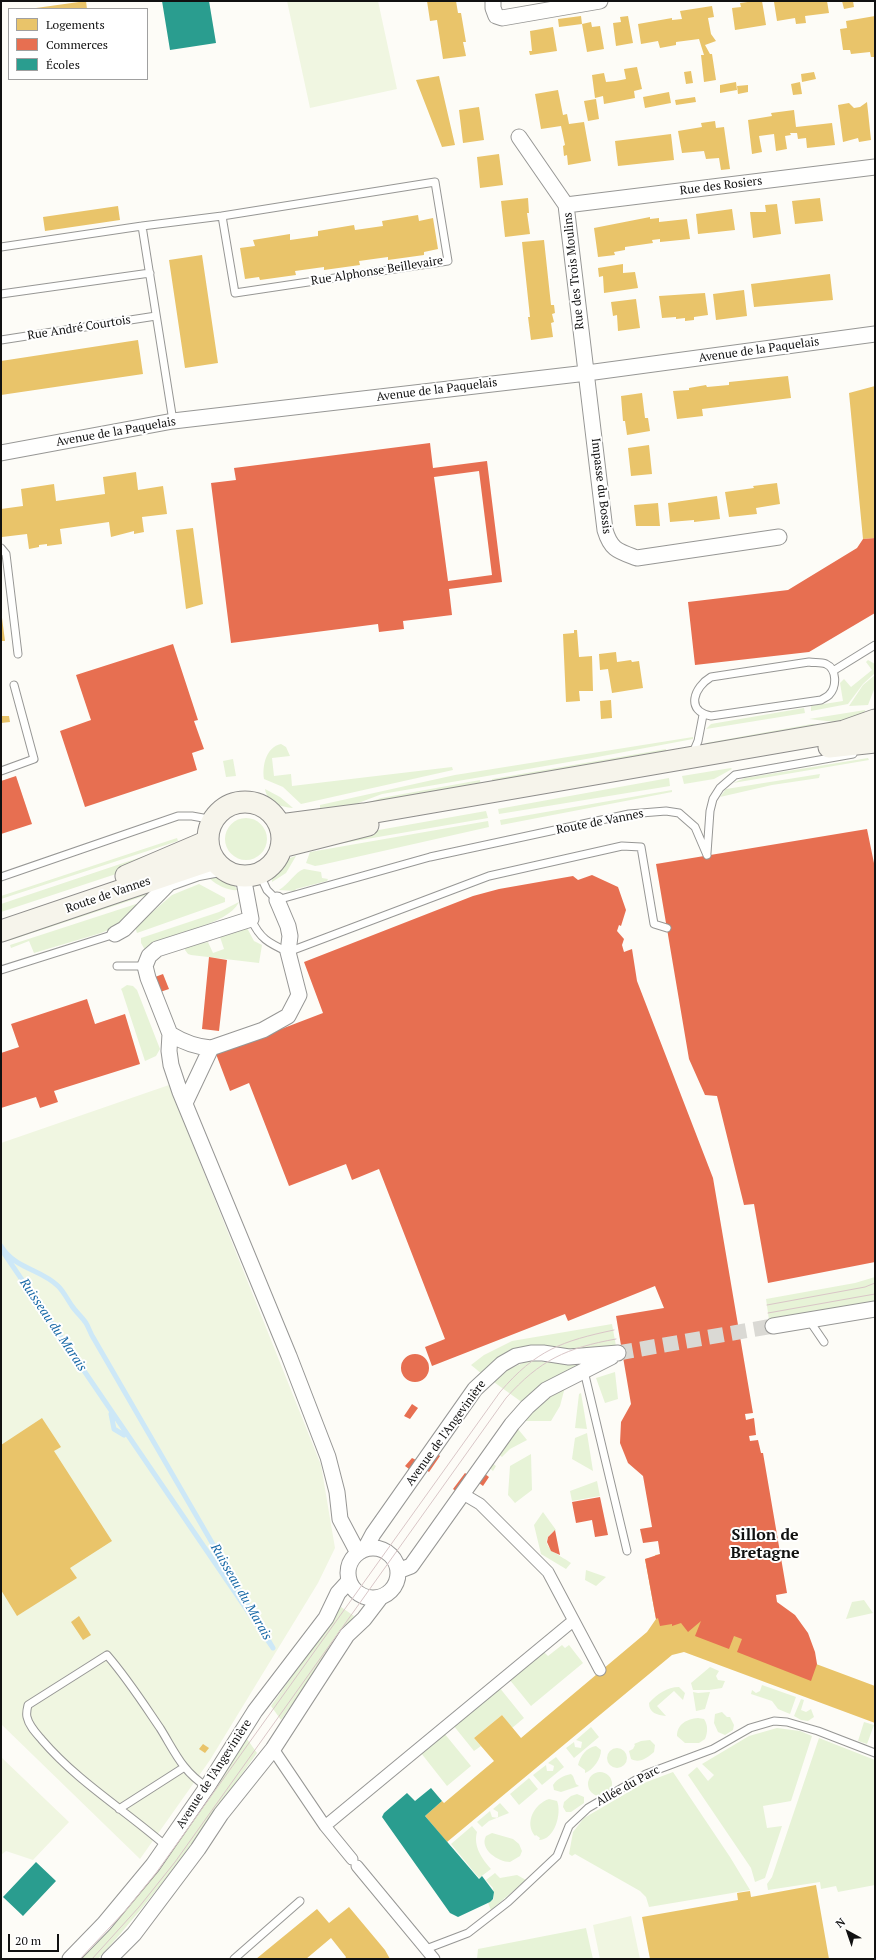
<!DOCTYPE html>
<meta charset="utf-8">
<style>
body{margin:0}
#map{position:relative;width:876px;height:1960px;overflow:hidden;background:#fdfcf7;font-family:"PT Serif",serif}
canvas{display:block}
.frame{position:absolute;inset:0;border:2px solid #111;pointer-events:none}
.legend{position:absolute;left:8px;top:8px;width:140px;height:72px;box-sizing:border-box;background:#fff;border:1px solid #a0a0a0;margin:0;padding:5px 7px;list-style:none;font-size:12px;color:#111}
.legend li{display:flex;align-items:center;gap:8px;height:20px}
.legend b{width:20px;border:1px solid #a0a0a0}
.north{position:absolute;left:828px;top:1912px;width:40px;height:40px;-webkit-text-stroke:3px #fff;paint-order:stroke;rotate:320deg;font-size:11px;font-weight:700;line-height:16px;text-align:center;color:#111}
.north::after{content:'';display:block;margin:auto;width:14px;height:18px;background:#111;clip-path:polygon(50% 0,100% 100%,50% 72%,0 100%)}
.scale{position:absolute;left:8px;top:1934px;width:51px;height:18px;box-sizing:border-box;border:2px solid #111;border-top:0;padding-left:5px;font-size:12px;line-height:14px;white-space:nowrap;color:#111;-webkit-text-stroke:3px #fff;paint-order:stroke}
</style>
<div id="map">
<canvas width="876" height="1960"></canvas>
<div class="frame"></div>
<ul class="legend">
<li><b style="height:11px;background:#e9c46a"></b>Logements</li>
<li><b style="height:11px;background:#e76f51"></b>Commerces</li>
<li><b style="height:11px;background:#2a9d8f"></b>Écoles</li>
</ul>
<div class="north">N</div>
<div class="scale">20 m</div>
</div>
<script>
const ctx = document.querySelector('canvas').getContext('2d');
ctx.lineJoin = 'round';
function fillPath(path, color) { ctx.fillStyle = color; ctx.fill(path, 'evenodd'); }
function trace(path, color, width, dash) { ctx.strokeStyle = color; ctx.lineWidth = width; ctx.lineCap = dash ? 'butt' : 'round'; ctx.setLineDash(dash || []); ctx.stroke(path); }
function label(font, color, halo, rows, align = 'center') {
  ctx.font = font + ' "PT Serif",serif'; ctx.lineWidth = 4; ctx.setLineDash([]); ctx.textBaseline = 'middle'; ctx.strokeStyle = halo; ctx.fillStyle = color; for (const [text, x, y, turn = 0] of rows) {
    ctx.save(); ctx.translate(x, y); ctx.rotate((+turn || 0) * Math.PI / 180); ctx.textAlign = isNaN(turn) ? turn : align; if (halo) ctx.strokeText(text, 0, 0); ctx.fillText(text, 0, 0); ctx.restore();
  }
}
fillPath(new Path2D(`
 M868,660l7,4v9l-12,11 -15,20 -37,7v-5l32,-5 -3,-18 4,-4 7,8 21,-17 -6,-8z
 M875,675v12l-7,18 -19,1 14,-21z
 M804,708l1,5 -99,16 5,-5z
 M865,710l-1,9 -29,3 -26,-3z
 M812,724l13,1 -124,24 5,-6z
 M693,737v2l-101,19 -210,36 -29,11 -33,3v-3l135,-30z
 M281,744l5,3 4,9 -18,2 2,18 17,-2 1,12 160,-19 1,3 -152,34 -18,-17 -19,-8c-2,-13 2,-32 17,-35z
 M666,749l1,8 -174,28 -1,-6z
 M868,758l1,2 -136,23 12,-5z
 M233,759l3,17 -10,1 -3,-16z
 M731,768l1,1 -18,10 -30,5 -2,-8z
 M820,774l-1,4 -47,7 -52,12 6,-8z
 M669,778l1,8 -171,28 -1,-5z
 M480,780l1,9 -114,14 14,-5z
 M265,789l15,8 13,11c-12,-1 -26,-5 -28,-19z
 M672,790v2l-171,33 -1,-5z
 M486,811l2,7 -156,27 24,-11z
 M225 839a21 21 0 1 1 42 0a21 21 0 1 1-42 0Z
 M488,821l1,6 -168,38 -6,1 -9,-3 4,-11z
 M177,838l1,3 -177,58v-3z
 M162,850l-29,16 -17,8 -115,38v-8z
 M296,856l-10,17 -14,9c0,-11 13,-24 24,-26z
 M304,869l17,3 1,6 6,1 -1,2 -31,8 -1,2 -16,-1c9,-5 16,-18 25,-21z
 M214,877l18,6 6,7c-9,1 -20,-4 -28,-11z
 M160,882l-13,13 -139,46 -2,-7z
 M199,884l26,14v4l-88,31 -2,-6 37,-32z
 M239,902c-12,25 -72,29 -94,48l-4,-7v-5l78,-26z
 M136,904l2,1 -22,22 -15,6 -67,20 -5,-12 -18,7 -1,-3z
 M247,928l7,13 8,4 -3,18 -68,-8 -3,-1 -3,-4 1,-4 22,-4 5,11 11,-4 -4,-12z
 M127,985l6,1 4,4 23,59 -4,7 -11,5 -23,-70 -1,-2z
 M875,1277v24l-106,19 -3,-21 89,-16z
 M612,1324l4,22 -38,6 -31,-4 -65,26 -11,-9 13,-10 28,-14z
 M527,1361c20,0 38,4 59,0l-63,42 -32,-23 12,-8z
 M615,1372l3,27 -13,4 -9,-25z
 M565,1387l-5,19 -9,15h-29l-4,8 9,11 -17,9 -8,8 -4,-3 -6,9 4,3 -3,5 -6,-5c21,-30 44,-62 78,-79z
 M581,1393l6,36 -12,-1 4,-34z
 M587,1433l6,38 -21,-12 3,-21z
 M531,1454l1,36 -17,13 -7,-8 2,-29z
 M597,1481l3,15 -28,5 -2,-10z
 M543,1512l13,18c-24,14 4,25 15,33l-5,6 -25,-15 -7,-29z
 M586,1570l20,7 -10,9 -11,-6z
 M864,1600l9,13 -27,6 6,-17z
 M341,1607l13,9 -73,104 -10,-14z
 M562,1645l3,3 4,-3 14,18 -52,43 -22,-27 34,-28 5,5z
 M710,1667l9,4 -3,5 2,4 7,1 -3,7 -13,2h-16l-2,-7z
 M762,1685l34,12 -6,17 -12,-5 -6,-8 -21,-7 1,-4 4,3 4,-2z
 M499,1687l25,31 -12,10 -10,-13 -28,23 7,8 -7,5 -21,-26z
 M679,1687l6,6 -2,7 -9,-9 -17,15 9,10c-9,-1 -17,-3 -17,-13 8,-9 18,-16 30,-16z
 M693,1692l5,1 12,-1 -5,17 -9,2z
 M801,1699l3,1 -3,10 5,2 5,-3 3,8 -6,4 -7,-1 -7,-4z
 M722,1712l5,5h3l4,8 -1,5 -8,5 -7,-3 -4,-9 1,-9z
 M698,1718l6,1c4,6 4,13 1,20l-6,4h-14l-8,-7c0,-12 10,-17 21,-18z
 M864,1722l10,3 -7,19 -9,-3z
 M591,1727l8,10 -25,21 -8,-10 8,-6 1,5 6,1 1,-6 -6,-2z
 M777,1728l23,3 12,5 -21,65 -28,5 4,22 15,-2 -17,52 -10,4 -4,-14 -63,-93 9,-8 11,14 6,-6 -12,-11 47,-28z
 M444,1733l27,33 -24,20 -26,-33z
 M819,1738l56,22v125l-37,7 -2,-6 -15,3 -1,-7 -52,8 -1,-6 5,-7z
 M247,1739l10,14c-51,71 -100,142 -159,206h-23l90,-105z
 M650,1740l5,5 -1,7c-6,5 -14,12 -23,7l-2,-8 4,-2 2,-4 -1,-1 7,-3z
 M596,1746l5,4c0,9 -8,20 -16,23v-3l-7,-5c2,-9 9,-18 18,-19z
 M607 1758a10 10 0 1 1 20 0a10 10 0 1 1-20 0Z
 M556,1757l8,10 -22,18 -9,-10 13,-10 1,6h6l1,-5 -6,-3z
 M588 1784a12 12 0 1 1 24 0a12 12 0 1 1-24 0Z
 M673,1772l57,85 20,33 -101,17 -3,-10 -6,-6 -65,-37 -3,2 -3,-2 4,-22 11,-14 60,-35z
 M571,1774l2,2 3,8 3,2 -18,6 -7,-2 -1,-5c5,-7 10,-9 18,-11z
 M529,1778l9,11 -19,16 -9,-11z
 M577,1794l7,3v6l-13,9h-5l-3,-5 1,-5 7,-6z
 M549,1799l8,2c5,12 -2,39 -18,39l1,-2 -4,-3 -1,1c-11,-13 -1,-32 14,-37z
 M500,1803l9,10 -20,8 -7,6 -5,-5 13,-11 2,6 6,1v-6l-5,-3z
 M472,1826l5,6c-4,14 5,27 14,37l-12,9 -28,-34z
 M492,1833l21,6 6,5 3,7 -2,5 -10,6c-12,0 -31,-13 -24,-26z
 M495,1873l5,5 17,-3 9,5 -35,30 -3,-7 6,-4 -1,-11 -7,-8z
 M586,1928l7,31h-116l1,-10z`), '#e7f3d7');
fillPath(new Path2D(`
 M287,1h91l19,88 -87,19z
 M169,1085l152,380 14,83 -17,35 -108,177 -70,99 -139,-135v-581z
 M1,1757l68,65 -36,38 -27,-9 -5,4z
 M631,1916l9,43h-40l-7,-34z`), '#f0f6e1');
fillPath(new Path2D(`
 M86,1l1,8h-51v-1z
 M427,1h29l2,12h3l5,29h-3l3,14 -23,3 -6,-39 -7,1z
 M755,1h7l4,24 -31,5 -3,-22 9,-1 -1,-4z
 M781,1h46l2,12 -24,3 1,7 -10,1 -1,-6 -18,3 -3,-19z
 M842,1h11l1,6 -10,2z
 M712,6l2,11 -6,1 3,16 5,7 -11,4 5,9h2l4,26 -12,2 -3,-27h3l-5,-16 -23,3v3l-16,3 -2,-7 -17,3 -3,-20 34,-6v2l10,-1 -2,-8z
 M581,16l1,8 -23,3 -1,-8z
 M628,16l5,27 -17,3 -3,-23 8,-1 -1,-5z
 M875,16v41h-4l-1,-5 -19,2 -1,-4h-7l-3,-21 7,-1 -1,-7z
 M591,22l1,5 8,-1 4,23 -17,3 -5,-28z
 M553,27l4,24 -27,4 -1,-4h3l-2,-20z
 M637,67l5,22 -8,2 1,7 -31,6 -1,-8 -8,2 -3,-23 12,-2 2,9 10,-1 10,-2 -2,-10z
 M691,71l2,12 -7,1 -2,-12z
 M814,72l2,7 -14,3 -1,-8z
 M439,76l16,69 -13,2 -26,-67z
 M736,82l1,8 -17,3v-8z
 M800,82l2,12 -9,1 -2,-11z
 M748,85v7l-10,2 -1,-8z
 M558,90l5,25 4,-1 2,10 15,-2 7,39 -23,4 -1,-10 -3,1 -1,-10 2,-1 -4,-19 -20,3 -6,-35z
 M669,92l2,11 -26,5 -2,-11z
 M695,97l1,5 -20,3 -1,-5z
 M596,99l3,20 -11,2 -4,-20z
 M867,102l4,38 -12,2 -1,-4 -15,4 -5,-37 11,-2 5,5 6,-1z
 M479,107l5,33 -21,3 -4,-33z
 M794,110l2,17 36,-4 3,22 -28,3 -1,-10 -8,1 -1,-6h-7l1,2 -6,1 2,13 -11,2 -2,-17 -15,2 3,16 -10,2 -4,-34 24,-4 -1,-3z
 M715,121l1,7 8,-1 6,42 -9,1 -2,-12 -13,1 -2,-8 -22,2 -4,-22 24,-4 -1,-4z
 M671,134l3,26 -56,6 -3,-25z
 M499,154l4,31 -23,3 -3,-31z
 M528,198l1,15h-2l3,21 -25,3 -4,-36z
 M820,198l3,23 -28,3 -3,-23z
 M777,204l4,30 -28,4 -3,-26h16l-1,-7z
 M118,206l2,14 -75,11 -2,-14z
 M732,209l3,21 -37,4 -2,-20z
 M418,215l1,6 14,-3 5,31 -14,3v3l-36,5v-3l-29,4 1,4 -36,5v-3l-29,4 1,4 -36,5 -1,-3 -14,2 -5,-31 15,-2 -2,-6 37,-6v6l28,-4v-5l36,-6 1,5 28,-4 -1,-5z
 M650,217v2l9,-1v4l28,-3 3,20 -30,3v-3l-8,1 1,3 -28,4v3l-11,2 1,3 -17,2 -4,-29z
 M544,240l7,65h3l1,8 -3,1 2,8 -3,1 2,14 -22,3 -3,-23h2l-8,-75z
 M202,255l16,108 -33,5 -16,-108z
 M623,264v9l12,-1 3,16 -34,5 -1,-17 -4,1 -1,-9z
 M830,274l3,26 -79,7 -3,-23z
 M744,290l3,26 -31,4 -3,-26z
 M705,293l3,22 -14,2v3l-9,1v-3l-9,1v-2l-14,1 -3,-22z
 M636,299l4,29 -22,3 -1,-16 -4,1 -2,-14z
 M138,340l5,34 -142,21v-34z
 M788,376l3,22 -89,11 1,7 -26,3 -4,-28 16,-1v-2l17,-3 1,2 22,-2v-3z
 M875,386v152l-12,1 -14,-146z
 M642,393l3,25h3l2,13 -23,4 -2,-14h-2l-2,-25z
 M649,445l3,29 -21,2 -3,-28z
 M136,472l2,18 25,-4 4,28 -25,3 2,15 -10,2v-3l-23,6 -2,-15 -49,7 2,15 -15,2v-2l-8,1v2l-10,2 -2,-15 -25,3 -1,-28 22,-3 -2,-17 33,-5 2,17 49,-7 -2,-17z
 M777,483l3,21 -24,4 1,6 -28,3 -4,-25 29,-4 -1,-2z
 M717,496l3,23 -26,3v-2l-24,2 -2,-19z
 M658,503l2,23h-24l-2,-21z
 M193,528l10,76 -17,5 -10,-79z
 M1,610l4,31h-4z
 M574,630h3l2,27 13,-1 1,35h-14l1,10 -14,1 -3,-68 11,-1z
 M616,652l1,10 14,-2 1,2 7,-1 4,27 -31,5 -4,-24 -8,1 -1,-16z
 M611,700l1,18 -11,1 -1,-18z
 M1,716h8l1,6 -9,1z
 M42,1418l19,29 -7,4 58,90 -42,27 7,10 -60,38 -16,-26v-145z
 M680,1552l10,60 11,9 174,65v37l-191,-71 -12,3 -225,187 -22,-26 17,-15 2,2 50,-42 -20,-23 28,-23 19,23 126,-106 9,-13 -11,-60 11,-2 -1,-2z
 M79,1616l12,19 -8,5 -12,-18z
 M203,1744l6,4 -4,5 -6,-4z
 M816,1885l13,74h-179l-8,-42 96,-17 -1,-7 13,-2 1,6z
 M349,1907l36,43 5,9h-45l1,-2 -15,-19 -25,21h-50l61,-50 12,14z`), '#e9c46a');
fillPath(new Path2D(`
 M430,443l3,25 54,-7 15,121 -53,7 3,26 -49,6 1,8 -25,3 -1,-8 -147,19 -20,-160 25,-3 -2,-12zM479,471l13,104 -44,6 -14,-104z
 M875,538v75l-66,39 -114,13 -7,-63 100,-12 69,-42 6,-9z
 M173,644l25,76 -4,1 10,28 -12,4 5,17 -112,37 -25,-76 31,-11 -15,-45z
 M16,776l16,48 -31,10v-53z
 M867,829l8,39v394l-107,21 -14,-79 -10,1 -27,-109 -12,-1 -16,-36 -33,-195z
 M592,875l26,12 8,23 -5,16 -2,-1 -2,6 7,8 -2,6 2,7 8,-3 5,32 76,197 40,235 -8,1 1,6 8,-2 2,17 -7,1 1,5 8,-1 3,13h2l24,140 -11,2 1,7 18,13 13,18 7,19 2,12 -6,17 -74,-29 5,-13 -8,-3 -5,13 -34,-13 6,-15 -13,11 -7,-9 -9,3v-2l-12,2 -2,-8 -2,1 -11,-60 15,-5 -2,-13 -15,2 -3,-14 12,-2 -9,-51 -15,-13 -8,-20 1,-21 10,-18 -15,-88 48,-8 -9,-22 -87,35 -3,-7 -133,52 -7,-19 20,-8 -66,-170 -27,11 -6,-16 -57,22 -40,-103 -19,8 -14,-37 107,-41 -19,-51 169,-66 26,-7 74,-13 5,4z
 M209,957l18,3 -8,71 -17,-2z
 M163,974l6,15 -9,3 -5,-15z
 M87,999l8,25 30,-10 15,50 -86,27 4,11 -18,6 -4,-11 -35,11v-55l18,-6 -8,-23z
 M401 1368a14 14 0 1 1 28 0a14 14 0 1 1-28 0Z
 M412,1404l6,4 -8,11 -6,-3z
 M437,1453l3,3 -11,16 -4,-3z
 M412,1458l4,2 -7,9 -4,-3z
 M465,1473l3,2 -11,17 -4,-3z
 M485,1474l4,3 -6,9 -4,-3z
 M600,1497l8,38 -13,2 -3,-17 -16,3 -4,-21z
 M555,1530l5,25 -9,-4 -4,-9 1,-5z`), '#e76f51');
fillPath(new Path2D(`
 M162,1h47l7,42 -46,7z
 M431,1788l11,13 -17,15 54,63 3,-3 12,16 -1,7 -3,3 -32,15 -8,-4 -68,-96 2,-4 23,-20 8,8z
 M36,1862l20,19 -33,35 -20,-19z`), '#2a9d8f');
trace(new Path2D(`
 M1,1246c14,23 40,23 57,40 6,6 9,13 14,20 4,6 10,11 14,17 3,5 4,10 8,16l179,309 -272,-399
 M111,1414l3,15 10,6`), '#cde8f7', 5);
trace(new Path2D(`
 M618,1353l155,-27`), '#dad9d4', 15, [15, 8]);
const service = new Path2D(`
 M1,247l141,-21
 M1,294l149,-21
 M1,340l155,-24
 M173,421l-31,-195 80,-10 213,-34 13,79 -213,32 -13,-77
 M1,548l5,6 12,100
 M809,662c5,1 12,0 17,2 11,5 11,23 3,31 -2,2 -5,3 -8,5l-110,16c-26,-5 -17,-29 0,-39z
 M833,671l42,-26
 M692,755l6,-14 5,-26
 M1,771l33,-12 -20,-74
 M707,853l3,-42 3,-12 7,-11 15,-13 118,-21
 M259,873l8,17 10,10 153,-43 199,-43 37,-3 13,2 16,14 12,28
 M1,877l177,-61h14l22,4
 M251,919c9,20 18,24 37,33l201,-76 133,-30 19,1 13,77 13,4
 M117,966h28
 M1,970l114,-36
 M809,1320l15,22
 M584,1371l43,180
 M119,1809l64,-41
 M166,1846c-41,-36 -88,-64 -124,-106 -6,-7 -13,-14 -15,-23 -1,-4 0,-8 1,-12l79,-50c20,23 36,48 53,73 15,24 22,43 47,59
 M426,1949l42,-16 40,-31 49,-46 12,-30 19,-18 58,-34 67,-25 37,-21 24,-7 13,1 31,9 57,22
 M234,1959l66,-58`);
const pedestrian = new Path2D(`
 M463,1494l17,10 68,68 52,98
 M273,1749l52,77 27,33
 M325,1826l248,-205
 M357,1866l77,93`);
const minor = new Path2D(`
 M493,1v7l3,8 6,2 98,-17
 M519,137l47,68 39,325c6,20 13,21 32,28l142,-21
 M566,205l309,-38
 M1,453l172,-32 414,-48 288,-39
 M243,876l8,43 -94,30 -8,7 -4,10 3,12 22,56 -1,17 2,14 9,27 109,264 39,101 9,35 3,27 18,34
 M115,934l9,-5 45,-46 28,-10 26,-5
 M170,1034c13,8 26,13 41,14
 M185,1103l26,-55 52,-18 25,-14 11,-21 -11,-43 2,-16 -2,-10 -11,-26
 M773,1326l102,-17
 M348 1573a25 25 0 1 1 50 0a25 25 0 1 1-50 0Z
 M365,1549l8,-15 102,-145 27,-25 14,-8 15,-3h12l26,4 49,-4
 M398,1571l13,-5 101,-142 15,-17 19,-17 65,-33
 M70,1959l34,-35 49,-59 54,-78 48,-76 71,-93 12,-25 11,-12
 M109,1959l25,-25 64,-85 23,-35 52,-65 74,-114 17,-16 16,-21`);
const secondary = new Path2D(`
 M829,747l46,-5
 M208 839a37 37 0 1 1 74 0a37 37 0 1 1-74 0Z
 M280,825l84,-11 480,-83 31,-11
 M281,847l87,-22
 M126,876l82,-35
 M1,931l213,-72`);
trace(service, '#979795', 9);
trace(pedestrian, '#979795', 13);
trace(minor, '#979795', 17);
trace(secondary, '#8e8d8b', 23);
trace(service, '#fffffe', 7);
trace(pedestrian, '#fffffe', 11);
trace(minor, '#fffffe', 15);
trace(secondary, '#f6f4eb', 21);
trace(new Path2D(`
 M767,1305l98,-18 10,-4
 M768,1313l107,-19
 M80,1959l46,-49 30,-37 344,-481c36,-42 62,-51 114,-62
 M92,1959l47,-52 36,-45 331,-464c34,-38 60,-50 110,-59`), '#d9c6c7', 1);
label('12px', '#111', '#fff', [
 ["Rue des Rosiers",721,186,-7],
 ["Rue Alphonse Beillevaire",377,271,-9],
 ["Rue des Trois Moulins",574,271,-96],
 ["Rue André Courtois",79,328,-9],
 ["Avenue de la Paquelais",759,350,-8],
 ["Avenue de la Paquelais",437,390,-7],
 ["Avenue de la Paquelais",116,432,-10],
 ["Impasse du Bossis",601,486,83],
 ["Route de Vannes",600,822,-11],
 ["Route de Vannes",108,895,-19],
 ["Avenue de l'Angevinière",446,1433,-54],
 ["Avenue de l'Angevinière",214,1774,-57],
 ["Allée du Parc",628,1786,-29]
]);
label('italic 13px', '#1768a6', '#fff', [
 ["Ruisseau du Marais",53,1325,56],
 ["Ruisseau du Marais",241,1592,60]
]);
label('bold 16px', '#111', '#fff', [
 ["Sillon de",765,1535],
 ["Bretagne",765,1553]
]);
</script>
